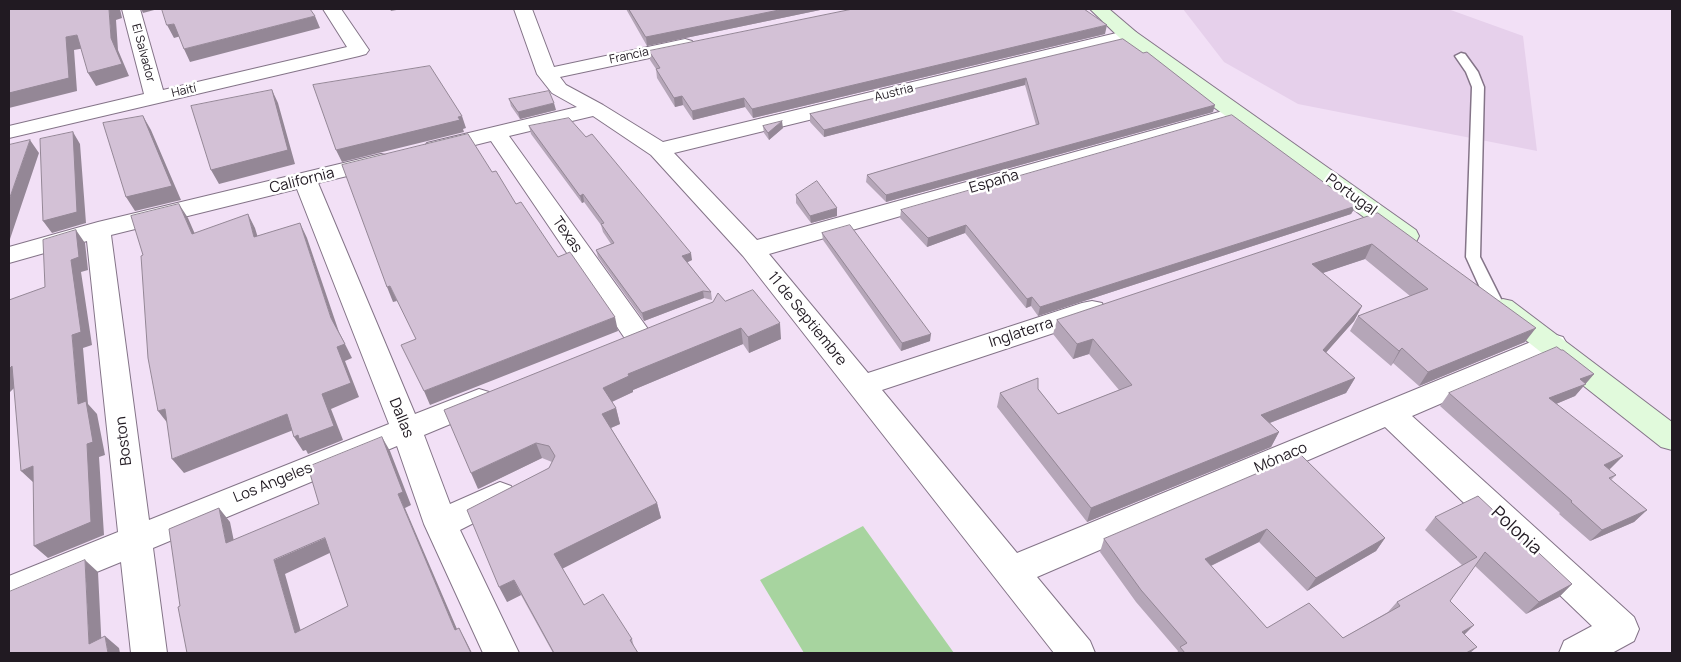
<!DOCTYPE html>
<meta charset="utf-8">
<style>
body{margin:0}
#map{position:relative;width:1681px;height:662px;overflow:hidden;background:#f2e0f6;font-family:Manrope,sans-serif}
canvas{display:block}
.frame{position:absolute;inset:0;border:10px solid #211a22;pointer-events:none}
</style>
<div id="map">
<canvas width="1681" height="662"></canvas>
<div class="frame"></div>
</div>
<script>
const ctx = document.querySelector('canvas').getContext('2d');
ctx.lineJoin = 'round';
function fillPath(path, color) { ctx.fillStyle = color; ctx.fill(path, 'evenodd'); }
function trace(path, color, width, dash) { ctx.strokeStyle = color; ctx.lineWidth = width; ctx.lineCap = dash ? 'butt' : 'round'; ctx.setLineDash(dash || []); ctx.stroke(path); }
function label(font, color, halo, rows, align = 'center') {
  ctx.font = font + ' Manrope,sans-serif'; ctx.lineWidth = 5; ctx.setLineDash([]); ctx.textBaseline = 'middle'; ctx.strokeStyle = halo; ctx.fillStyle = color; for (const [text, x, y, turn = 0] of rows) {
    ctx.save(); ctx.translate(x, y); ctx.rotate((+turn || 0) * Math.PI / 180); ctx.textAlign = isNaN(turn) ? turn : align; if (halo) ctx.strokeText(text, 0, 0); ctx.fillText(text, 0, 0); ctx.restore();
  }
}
fillPath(new Path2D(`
 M1183,9h265l75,27 14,115 -239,-47 -74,-42z`), '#e6d0eb');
fillPath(new Path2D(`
 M863,526l91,127h-150l-44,-73z`), '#a7d49f');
const service = new Path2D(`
 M1461,53l4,1 13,18 6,15 -4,170 22,44 -2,4 -6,1 -6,-1 -2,-4 -20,-44 6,-170 -6,-15 -11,-16z`);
const minor = new Path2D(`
 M122,9h18l23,81 184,-43 -24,-38h18l28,41 -3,4 -7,2 -350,82v-12l135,-32z
 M514,9h18l22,58 131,-28 7,2 3,4 -3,4 -132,28 6,8 37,20 60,37 466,-112 7,2 2,4 -2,4 -462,113 83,87 473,-131 7,-2 7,2 4,4 -4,4 -475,137 99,119 214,-70 10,-2 10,2 3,7 -3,7 -220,73 135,163 526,-216 10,-3 10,3 4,7 -4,7 -151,65 222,201 5,12 -5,12 -22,12h-53l5,-12 28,-15 -207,-199 -348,150 53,64 5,12h-41l-311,-397 -92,-101 -58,-39 -84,20 139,193 4,7 -4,7 -10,3 -10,-3 -137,-202 -56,14 -8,-2 -3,-5 3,-5 150,-36 -25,-14 -15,-19z
 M381,154l8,2 3,5 -3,5 -71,17 97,231 64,-25 10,3 5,8 -5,8 -65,27 26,69 50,-22 11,4 5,9 -5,9 -51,26 59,123h-36l-59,-129 -27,-78 -244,102 14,105h-36l-10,-91 -112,46v-32l109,-44 -31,-291 -78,22v-16l89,-25zM297,189l92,235 -240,96 -38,-285z`);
const secondary = new Path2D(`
 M1090,9h19l27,23 280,198 3,6 -3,6 -9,2 -9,-2 -276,-202z
 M1503,299l9,2 160,121v28l-11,-3 -167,-132 -4,-7 4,-7z`);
trace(service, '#847488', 3);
trace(minor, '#847488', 2);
trace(secondary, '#847488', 2);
fillPath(service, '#fff');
fillPath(minor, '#fff');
fillPath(secondary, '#e1fadc');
fillPath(new Path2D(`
 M626,9h199l-178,37z
 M1105,34l-352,84 -8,-11 -52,13 -10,-15 -8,2 -18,-29 -1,-9 -6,-9 -1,-9z
 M1123,39l90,73 -327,90 -20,-20 1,-7 169,-50 -11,-40 -201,52 -14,-15v-8z
 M509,99l47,11 -36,9 -9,-13z
 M529,126l163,134 -5,2 24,30 1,8 -8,-2 -60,23 -46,-64 -2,-7 15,-6 -8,-12 -2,-7 -17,-23 -2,1 -51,-69z
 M763,126l20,2 -14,12 -5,-7z
 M796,195l41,21 -26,7 -15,-20z
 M1356,206l-5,8 -313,102 -7,-10 -5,2 -61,-75 -38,14 -27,-29 1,-8z
 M1378,213l147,129 -106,44 -26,-23 -2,3 -41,-35 8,-15 52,-20 -45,-37 -43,14 40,33 -8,15 -28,31 29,26 -9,15 -76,30 9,9 -8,15 -184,75 -90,-115 3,-14 38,-4 20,25 61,-24 -30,-36 -16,5 -20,-25 4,-14z
 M822,233l108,108 -29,10 -78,-111z
 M725,301l56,38 -32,14 -6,-9 -110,46v2l-21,10 4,6 4,16 -9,4 46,75 4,15 -99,50 22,37 48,34 2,8 4,6h-85l-32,-58 -14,7 42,-134 3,-6 -10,-4 -64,31 235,-187z
 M1594,374l-19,22 -19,8 55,64 -2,2 7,5 -5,5 36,30 -13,12 -44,19 -31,-27 1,-1 -120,-107 9,-13z
 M1301,455l84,83 -9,13 -69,40 -48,-49 -48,24 56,62 76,10 45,-26 9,-10 65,-37 -37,-35 10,-13 137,67 -13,13 -33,17 -51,-48 -25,35 15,34 5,18h-293l1,-2 -42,-49 -36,-50 4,-13z`), '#b5a6b8');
fillPath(new Path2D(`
 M109,9h12h-1l2,9 -6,2 2,30 11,26 -33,10 -8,-13 23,-35z
 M141,9h17l-15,4z
 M390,9h12l-11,2z
 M784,9h41l-178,37 -1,-9z
 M315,16l5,12 -130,34 -6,-13z
 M174,24l7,12 -7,2 -7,-13z
 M1107,25l-2,9 -352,84 -1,-9z
 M77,35l8,13 -11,2 3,41 -68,17v-15l57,-56z
 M1026,78l-1,7 -201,52v-7z
 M272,90l6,13 17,61 -76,20 -8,-14z
 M682,96l1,9 -8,2 -1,-9z
 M744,98l1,9 -52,13 -1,-9z
 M554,103l2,7 -36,9 -2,-7z
 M1215,105l-2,7 -327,90v-7z
 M143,116l8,14 30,70 -46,11 -9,-14z
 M462,116l4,12 -3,1 1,3 -122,30 -6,-12z
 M782,121l1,7 -14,12 -1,-7z
 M73,132l7,12 6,79 -34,10 -9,-12z
 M30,140l9,13 -30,89v-42z
 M583,194l1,8 -2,1 -2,-7z
 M179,204l9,14 13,30 -9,-14z
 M1356,206l-5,8 -313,102 2,-9z
 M837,208v8l-26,7 -1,-7z
 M248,214l7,14 7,23 -8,-14z
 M300,223l7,15 32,94 13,26 -7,3 14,36 -28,12 12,31 -35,14 -2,-4 -3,1 -9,-14 28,-43 15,-47 -6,-29z
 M966,225l-1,8 -38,14 1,-9z
 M76,230l9,13 3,27 -7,2 11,73 -9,3 5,56 9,10 8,41 -6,2 5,78 -56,23 -14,-12 44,-142 -6,-69 -1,-75z
 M1372,244l-7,15 -60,20 7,-15z
 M691,253l1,7 -8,4 -2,-8z
 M390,286l7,15 -4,1 -6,-15z
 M703,291l1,7 -60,23 -2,-8z
 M1032,297l-1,9 -5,2 1,-9z
 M1362,306l-8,15 -38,43 7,-14z
 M615,317l3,14 -188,74 -6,-14z
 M780,323l1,16 -32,14 -1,-16z
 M741,328l2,16 -110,46v2l-26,12 -4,-16 25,-14z
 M1536,328l-11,14 -106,44 9,-14z
 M931,334l-1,7 -29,10 1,-8z
 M1093,339l-4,15 -16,5 4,-15z
 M1402,348l-9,15 -2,3 8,-15z
 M12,366l11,13 -14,14v-24z
 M1594,374l-19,22 -36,15 10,-13 31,-19z
 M1355,378l-9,15 -92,36 7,-14z
 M616,408l4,16 -14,6 -4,-16z
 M165,409l4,16 -11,-14z
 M287,414l9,15 -112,44 -12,-14z
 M1279,432l-8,15 -184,75 4,-14z
 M382,437l8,14 21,54 -6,3 58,135 -8,-13 -57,-136z
 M536,443l6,15 -64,31 -7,-16z
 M1623,456l-12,12 -19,9 12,-12z
 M33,466l1,17 -13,-12z
 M657,503l4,15 -101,52 -6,-16z
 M219,508l11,14 7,34 -11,-13z
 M1647,510l-13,12 -44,19 12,-11z
 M1267,529l-8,13 -61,30 7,-13z
 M325,538l9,13 -49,23 20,72 -10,-13 -21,-73z
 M1385,538l-9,13 -69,40 9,-13z
 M85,560l13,12 4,81 -13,-9z
 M514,580l7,15 -14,7 -8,-15z
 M1572,584l-13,13 -33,17 13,-12z
 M1474,625l-12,12v-5z
 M459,628l7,13 6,12h-1z
 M105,636l14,12 1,5h-12z
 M1477,647l-7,6h-4z`), '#948796');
const building = new Path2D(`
 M9,9h100l2,29 11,26 -34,9 -11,-38 -11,2 3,41 -60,15z
 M162,9h148l5,7 -131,33 -10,-25 -7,1z
 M629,9h155l-138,28z
 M853,9h231l23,16 -355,84 -8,-11 -52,13 -10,-15 -8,2 -18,-29 4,-1 -11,-17z
 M1123,39l20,14 4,-1 68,53 -329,90 -19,-20 172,-51 -13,-46 -202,52 -14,-16z
 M430,66l32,50 -4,1 2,3 -124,30 -23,-65z
 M272,90l16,60 -77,20 -20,-64z
 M549,91l5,12 -36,9 -9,-13z
 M1232,115l124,91 -316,101 -8,-10 -5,2 -61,-74 -38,13 -27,-28z
 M143,116l29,70 -46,11 -23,-74z
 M569,118l17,19 6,-3 99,119 -9,3 29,36 -8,-1 -61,22 -46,-63 18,-7 -13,-19 3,-1 -21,-29 -3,2 -51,-70z
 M782,121l-14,12 -5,-7z
 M73,132l4,80 -34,9 -3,-82z
 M468,134l24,38 4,-1 20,33 5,-2 37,55 12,-5 45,65 -191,74 -23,-46 15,-6 -26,-53 -3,1 -45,-122z
 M30,140l-21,60v-55z
 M817,181l20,27 -27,8 -14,-21z
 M179,204l13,30 56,-20 6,23 46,-14 31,95 14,26 -8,3 14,36 -29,11 12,32 -35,13 -1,-4 -4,2 -7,-23 -115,45 -7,-50 -7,2 -10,-53 -7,-102 2,-1 -12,-39z
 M1378,213l158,115 -108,44 -26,-24 -3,3 -41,-35 70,-27 -56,-45 -60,20 50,42 -39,44 32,28 -94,37 18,17 -188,76 -91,-115 38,-15v11l20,25 74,-29 -39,-46 -16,5 -20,-24z
 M850,225l81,109 -29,9 -80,-110z
 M76,230l3,27 -8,3 10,72 -9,3 6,69 8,-3 7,41 -6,2 4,78 -57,24 -1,-80 -12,5 -9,-105 -3,3v-69l36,-13 -2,-47z
 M753,290l27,33 -32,14 -7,-9 -113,46 1,2 -26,12 13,20 -14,6 55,89 -103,51 30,51 19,-11 29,45 -2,1 8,13h-84l-40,-73 -15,7 -32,-77 82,-42 6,-12 -6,-10 -13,-3 -65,30 -27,-63 269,-108 5,-9 7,8z
 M1557,347l4,3h2l31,24 -14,5 6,5 -37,14 74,58 -19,9 12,10 -7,3 38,32 -45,20 -31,-28 1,-1 -123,-108z
 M382,437l21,55 -5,2 57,136 4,-2 12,25h-284l-9,-46 2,-1 -11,-77 50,-21 7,35 93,-39 -11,-37zM325,538l23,68 -53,27 -21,-73z
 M1301,455l84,83 -69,40 -49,-49 -62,30 62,69 42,-25 34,35 57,-32 -3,-4 80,-45 -42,-40 43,-21 94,88 -33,18 -54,-50 -35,49 24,24 -12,7 15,15 -11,6h-281l-5,-6 7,-4 -46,-53 -37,-51z
 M85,560l4,84 16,-8 3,17h-99v-61z`);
fillPath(building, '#d3c1d6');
trace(building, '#948796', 1);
label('12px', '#211a22', '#fff', [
 ["El Salvador",143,53,75],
 ["Francia",629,56,-12],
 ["Haití",184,91,-13],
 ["Austria",894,93,-14]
]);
label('15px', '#211a22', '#fff', [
 ["California",302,181,-14],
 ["España",994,182,-16],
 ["Portugal",1351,195,36],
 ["Texas",567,235,55],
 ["11 de Septiembre",807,319,51],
 ["Inglaterra",1021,333,-18],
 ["Dallas",401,418,68],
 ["Boston",124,441,-97],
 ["Mónaco",1281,458,-23],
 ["Los Angeles",273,483,-22]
]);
label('18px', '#211a22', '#fff', [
 ["Polonia",1516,531,43]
]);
</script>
